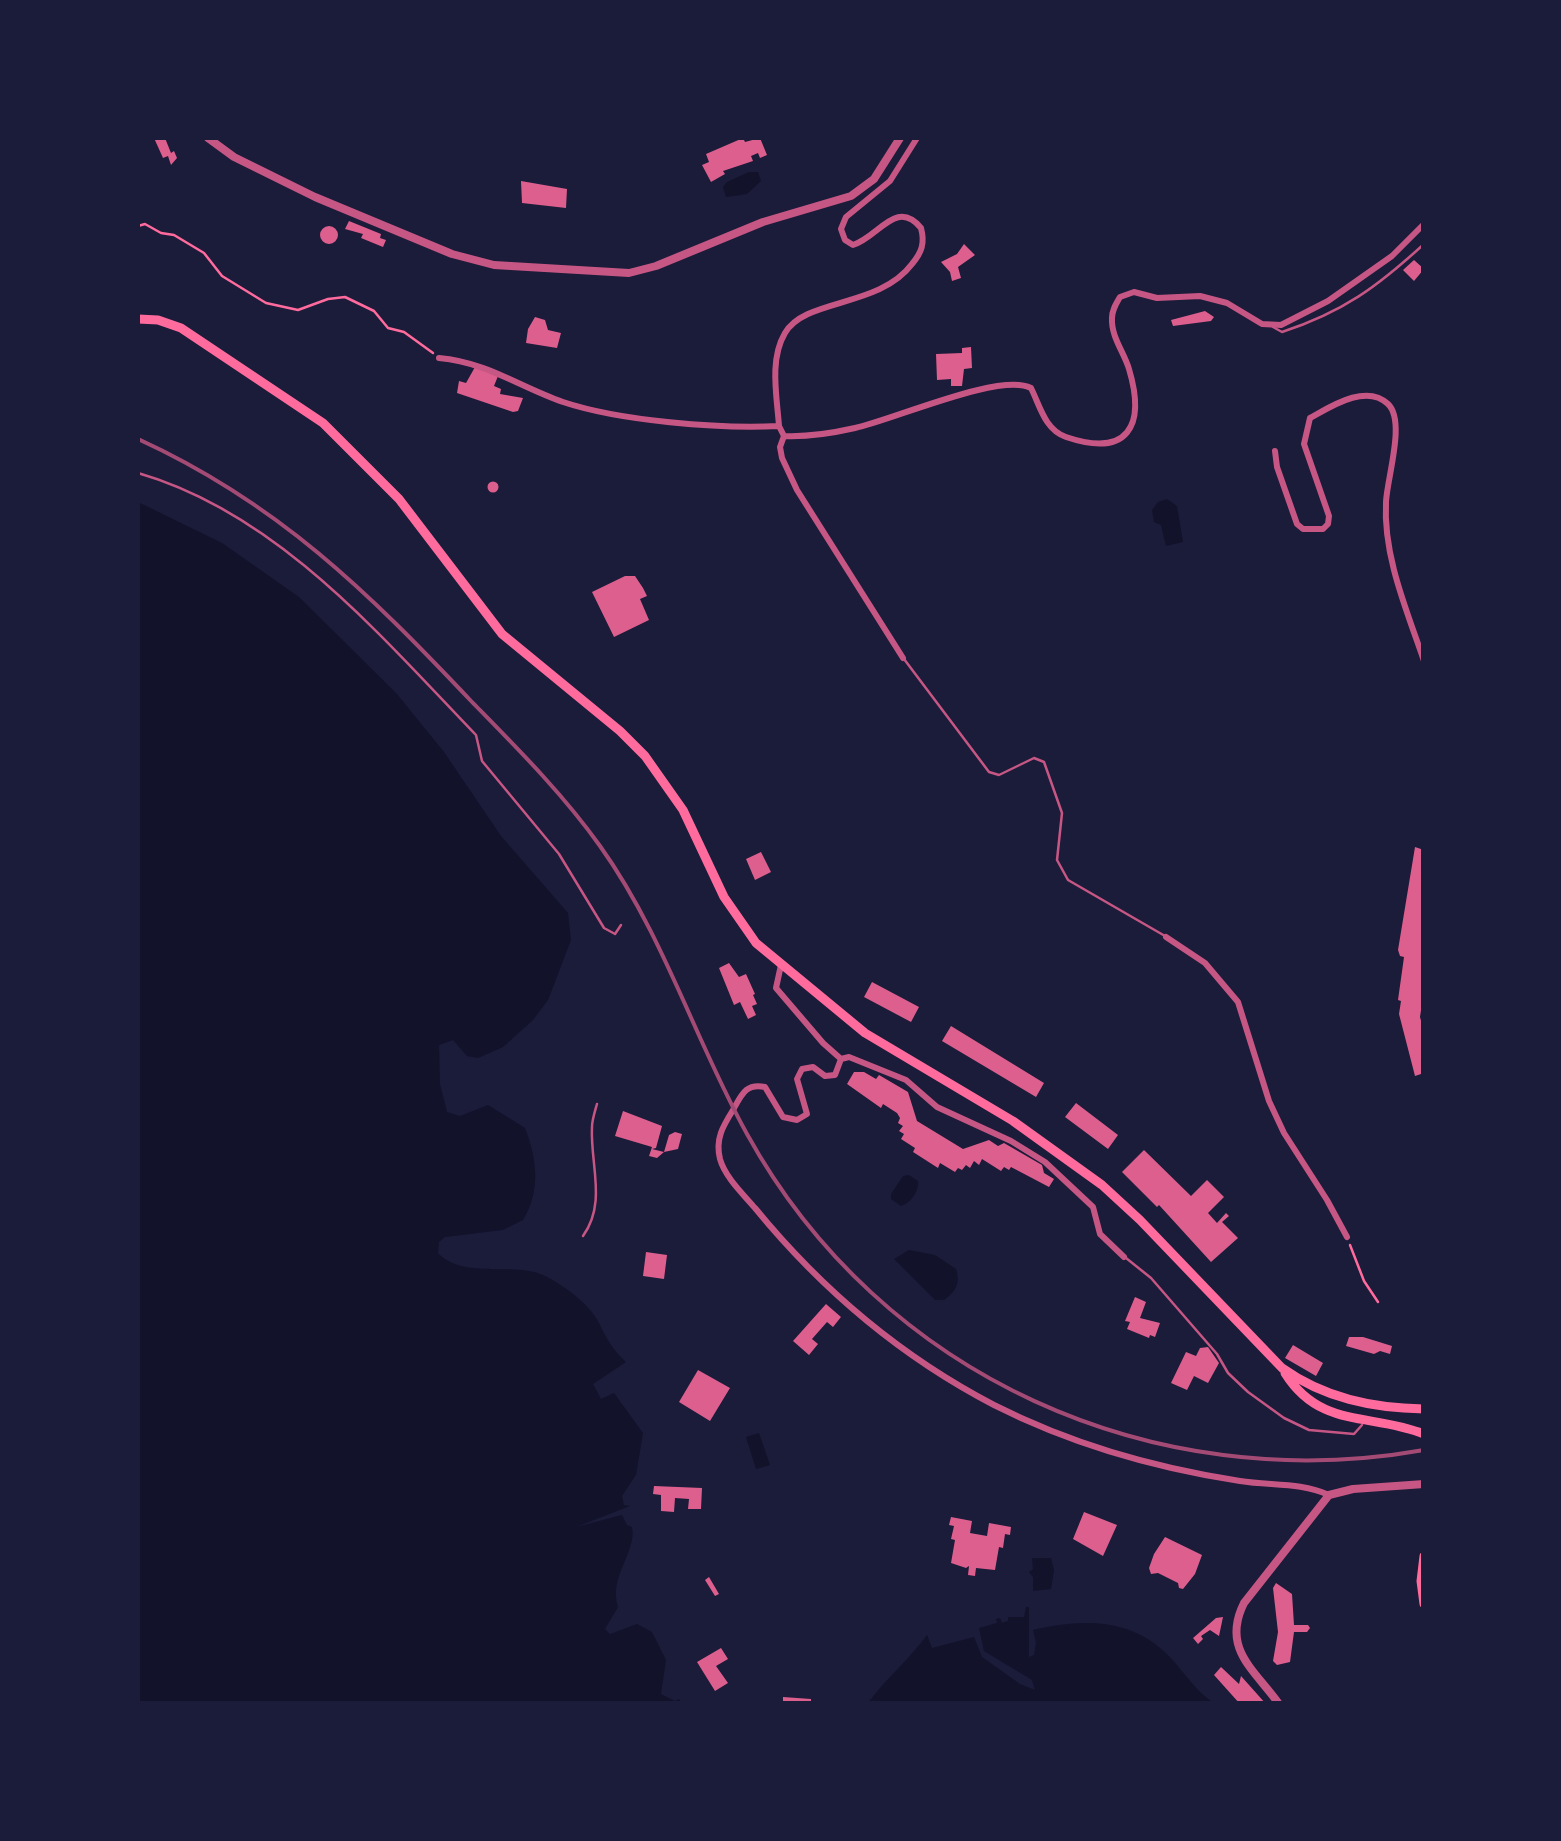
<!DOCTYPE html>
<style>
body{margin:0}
#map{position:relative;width:1561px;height:1841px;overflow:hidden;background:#1b1b3a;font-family:Montserrat,sans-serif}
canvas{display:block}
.frame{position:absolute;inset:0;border:140px solid #1b1b3a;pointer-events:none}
</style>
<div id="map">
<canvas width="1561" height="1841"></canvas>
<div class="frame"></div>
</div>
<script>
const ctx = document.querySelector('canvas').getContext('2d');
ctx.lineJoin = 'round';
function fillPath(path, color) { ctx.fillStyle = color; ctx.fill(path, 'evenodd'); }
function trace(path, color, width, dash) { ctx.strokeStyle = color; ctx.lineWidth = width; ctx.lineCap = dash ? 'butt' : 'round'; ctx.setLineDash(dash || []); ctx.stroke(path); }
fillPath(new Path2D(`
 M749,172h9l3,9 -14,13 -21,3 -3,-10 4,-5z
 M1167,499l10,7 6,36 -17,4 -5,-21 -7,-3 -2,-12 6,-8z
 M138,502l84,41 77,54 98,97 47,58 57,84 67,77 3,27 -23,60 -15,20 -30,27 -25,11 -11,-2 -14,-16 -14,5 1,39 7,28 13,4 28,-11 37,23c12,31 16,63 -2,92l-20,10 -58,7 -6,5 -1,11c26,28 80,6 111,25 19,11 42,27 51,47 7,15 14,26 26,37l-33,22 8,15 13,-6 29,40 -7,42 -14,21 2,9 6,1 -54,21 46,-12 5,10 5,2c5,25 -24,50 -14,80l-13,22 5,5 27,-10 15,8 14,28 -5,34 14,7 4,-2 2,4h-543z
 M909,1175l9,6c1,10 -7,22 -17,25l-10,-7v-5l12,-18z
 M909,1250l26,5 21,14c5,15 -1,23 -12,31h-9l-41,-41z
 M759,1433l11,32 -14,4 -10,-32z
 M1032,1558h19l3,12 -3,19 -18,2v-14l-4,-5 4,-3z
 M1026,1607h3v50l5,-2 2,-12 -3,-13c42,-10 91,-13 127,18 21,17 32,41 54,55h-346c19,-26 41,-43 59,-68l5,13 42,-11 8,20 38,27 15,6 -3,-10 -48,-29 -5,-23 18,-5 -1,-4 4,-1 2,5 6,-2v-4h16z`), '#12122b');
fillPath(new Path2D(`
 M154,138h11l6,15 3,-2 3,7 -6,7 -3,-9 -5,2z
 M743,138l2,4 15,-4 7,17 -7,3 -2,-5 -7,3 2,5 -30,10 2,3 -14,8 -9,-17 7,-3 -3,-8z
 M521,181l46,8 -1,19 -44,-5z
 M349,221l32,13 -1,4 6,2 -3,7 -22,-9 2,-4 -18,-5z
 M320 235a9 9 0 1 1 18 0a9 9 0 1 1-18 0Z
 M964,244l11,11 -17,12 3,11 -9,3 -2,-9 -9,-10 16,-8z
 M1414,260l10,9 -10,12 -11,-11z
 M1205,311l9,6 -3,4 -38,5 -2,-6z
 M535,317l10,3 3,10 13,3 -4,15 -31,-5 2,-14z
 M971,347l1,21 -8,1 -2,17h-11v-7l-14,1 -1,-26 26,-1v-5z
 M475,367l23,9 -4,10 7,3 -1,5 23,4 -5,13 -5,1 -56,-19 2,-12 7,2z
 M487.5 487a5.5 5.5 0 1 1 11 0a5.5 5.5 0 1 1-11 0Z
 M625,576h10l8,12 4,8 -7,3 9,21 -35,17 -22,-45z
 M1415,847l9,3v140l-4,27 4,14v42l-9,3 -16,-62 2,-13 -3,-1 6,-43 -4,-1 -2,-6z
 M761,852l10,20 -16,8 -9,-21z
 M729,963l10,14 7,-3 9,20 -2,1 4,9 -5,2 4,9 -8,4 -8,-17 -6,3 -15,-37z
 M872,982l47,25 -8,15 -47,-25z
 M951,1026l93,57 -8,14 -94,-56z
 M854,1072h10l12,7 3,-4 29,17 9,29 46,28 26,-9 9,6 6,-3 38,22 2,8 10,6 -5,8 -38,-20 -2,3 -5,-3 -3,4 -19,-12 -3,6 -5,-4 -4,7 -4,-3 -4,5 -4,-2 -3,4 -15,-9 -2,5 -25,-16 2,-4 -14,-9 3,-5 -5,-3 4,-5 -5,-3 2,-5 -3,-5 -14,-9 -2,4 -34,-24z
 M1076,1103l42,32 -10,14 -43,-32z
 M623,1111l39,15 -6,22 -4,1 12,3 -7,6 -8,-2 3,-9 -37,-11z
 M675,1132l7,2 -4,15 -14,3 5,-17z
 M1144,1150l47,46 16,-16 17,17 -16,16 9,10 9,-10 3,3 -7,6 16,16 -27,24 -52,-57 -2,2 -35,-35z
 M646,1252l21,3 -3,24 -21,-3z
 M1135,1297l11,5 -6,16 20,5 -5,14 -5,-2 -1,3 -22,-9 3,-7 -5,-1z
 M826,1304l15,13 -8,10 -6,-5 -15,17 6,5 -9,11 -16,-14z
 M1349,1337h14l29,9 -2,8 -10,-3 -6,3 -28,-8z
 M1293,1345l30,18 -7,13 -31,-18z
 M1208,1347l11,16 -11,20 -14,-7 -7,14 -16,-7 15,-31 10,4 4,-8z
 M698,1370l32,18 -20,33 -31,-19z
 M654,1486l48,2 -1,21h-13l1,-10 -14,-1 -1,14 -13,-1v-16l-8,-1z
 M1084,1512l33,13 -14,31 -30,-17z
 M951,1517l21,4 -2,12 17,3 2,-13 22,4 -1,8 -5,-1 -2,14 -4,-1 -4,23 -19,-2 -1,8 -7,-1 1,-9 -3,2 -15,-5 4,-23 -4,-1 3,-13 -5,-1z
 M1165,1537l37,18 -7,19 -12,15 -4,-1 -1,-5 -20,-10 -7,1 -2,-6 5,-14z
 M709,1577l10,17 -4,2 -10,-16z
 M1276,1583l16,11 2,31h14l2,3 -3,4h-13l-4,30 -13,3 -4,-4 5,-29 -5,-44z
 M1223,1617l-4,19 -9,-6 -9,6 2,3 -5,5 -5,-6 23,-20z
 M721,1648l7,11 -12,7 12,17 -13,8 -18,-29z
 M1221,1667l18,17 2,-8 25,28h-26l-26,-29z
 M783,1697l28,2v5h-28z`), '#dd5f8e');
trace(new Path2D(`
 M138,226l7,-2 16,9 13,2 30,18 18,23 44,27 32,7 30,-11 17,-2 29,14 14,17 16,4 29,21
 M1350,1245l14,36 14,21`), '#ff6b9d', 2.5);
trace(new Path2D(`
 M1273,327l9,5c61,-20 95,-45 142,-88
 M138,473c139,40 241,161 338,262l6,26 77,93 45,74 11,6 6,-9
 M904,659l85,113 10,3 35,-17 10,4 18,51 -5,47 11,20 97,56
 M583,1236c24,-33 7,-72 9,-109 0,-7 3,-16 5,-23
 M1126,1258l25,20 66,76 11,19 20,19 36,26 25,12 45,4 8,-9`), '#c65784', 2.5);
trace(new Path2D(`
 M439,358c47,4 81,29 124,44 57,19 156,27 216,24
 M784,436c23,1 49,-3 71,-8 38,-8 145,-56 176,-40 9,18 14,42 35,49 62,21 80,-11 63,-68 -5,-17 -18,-32 -17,-51 0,-8 4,-14 8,-21l14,-5 23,6 43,-2 27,7 35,21 19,1 47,-24 64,-45 32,-32
 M784,436l-5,-10c-2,-29 -10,-66 6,-93 20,-35 94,-25 127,-69 10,-12 13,-21 9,-36 -25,-30 -42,9 -68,17l-8,-5 -4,-11 5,-12 44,-36 27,-43
 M784,436l-4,11 2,11 15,32 106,168
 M1275,451l2,16 20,57 6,5h20l5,-5 1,-8 -25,-72 6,-26c20,-11 56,-35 78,-14 18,17 -1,74 -2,98 -3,54 21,109 38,159
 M1166,937l39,26 33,39 31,99 15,32 43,67 20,37
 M781,965l-5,23 47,55 18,16 8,-2 57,23 31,27 74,34 34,21 48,45 7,27 24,23
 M841,1059l-6,16 -10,1 -12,-9 -11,2 -5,10 10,35 -10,6 -14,-3 -18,-30c-19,-4 -23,7 -32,23 -10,16 -18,29 -13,49 5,18 23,35 35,49 67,82 145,148 239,197 77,39 161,63 246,76 31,5 60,1 89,14`), '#c65784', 6);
trace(new Path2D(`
 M208,138l26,19 81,40 137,57 42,11 135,8 27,-7 107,-44 88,-26 23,-17 26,-41
 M1279,1704c-24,-34 -58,-55 -35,-101l85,-108 24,-6 71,-5`), '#c65784', 8);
trace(new Path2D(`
 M138,319l20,1 23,8 142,95 76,76 103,135 118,97 25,25 38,54 41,87 32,46 109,90 148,88 89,64 38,35 142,148c42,30 90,40 142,41
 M1285,1373c35,56 86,40 139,61
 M1424,1556l-3,25 3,23`), '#ff6b9d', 9);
trace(new Path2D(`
 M138,439c140,64 230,153 334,263 45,46 91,92 128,144 63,88 95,194 147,288 134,243 407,364 677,316`), '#a44b75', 4);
</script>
